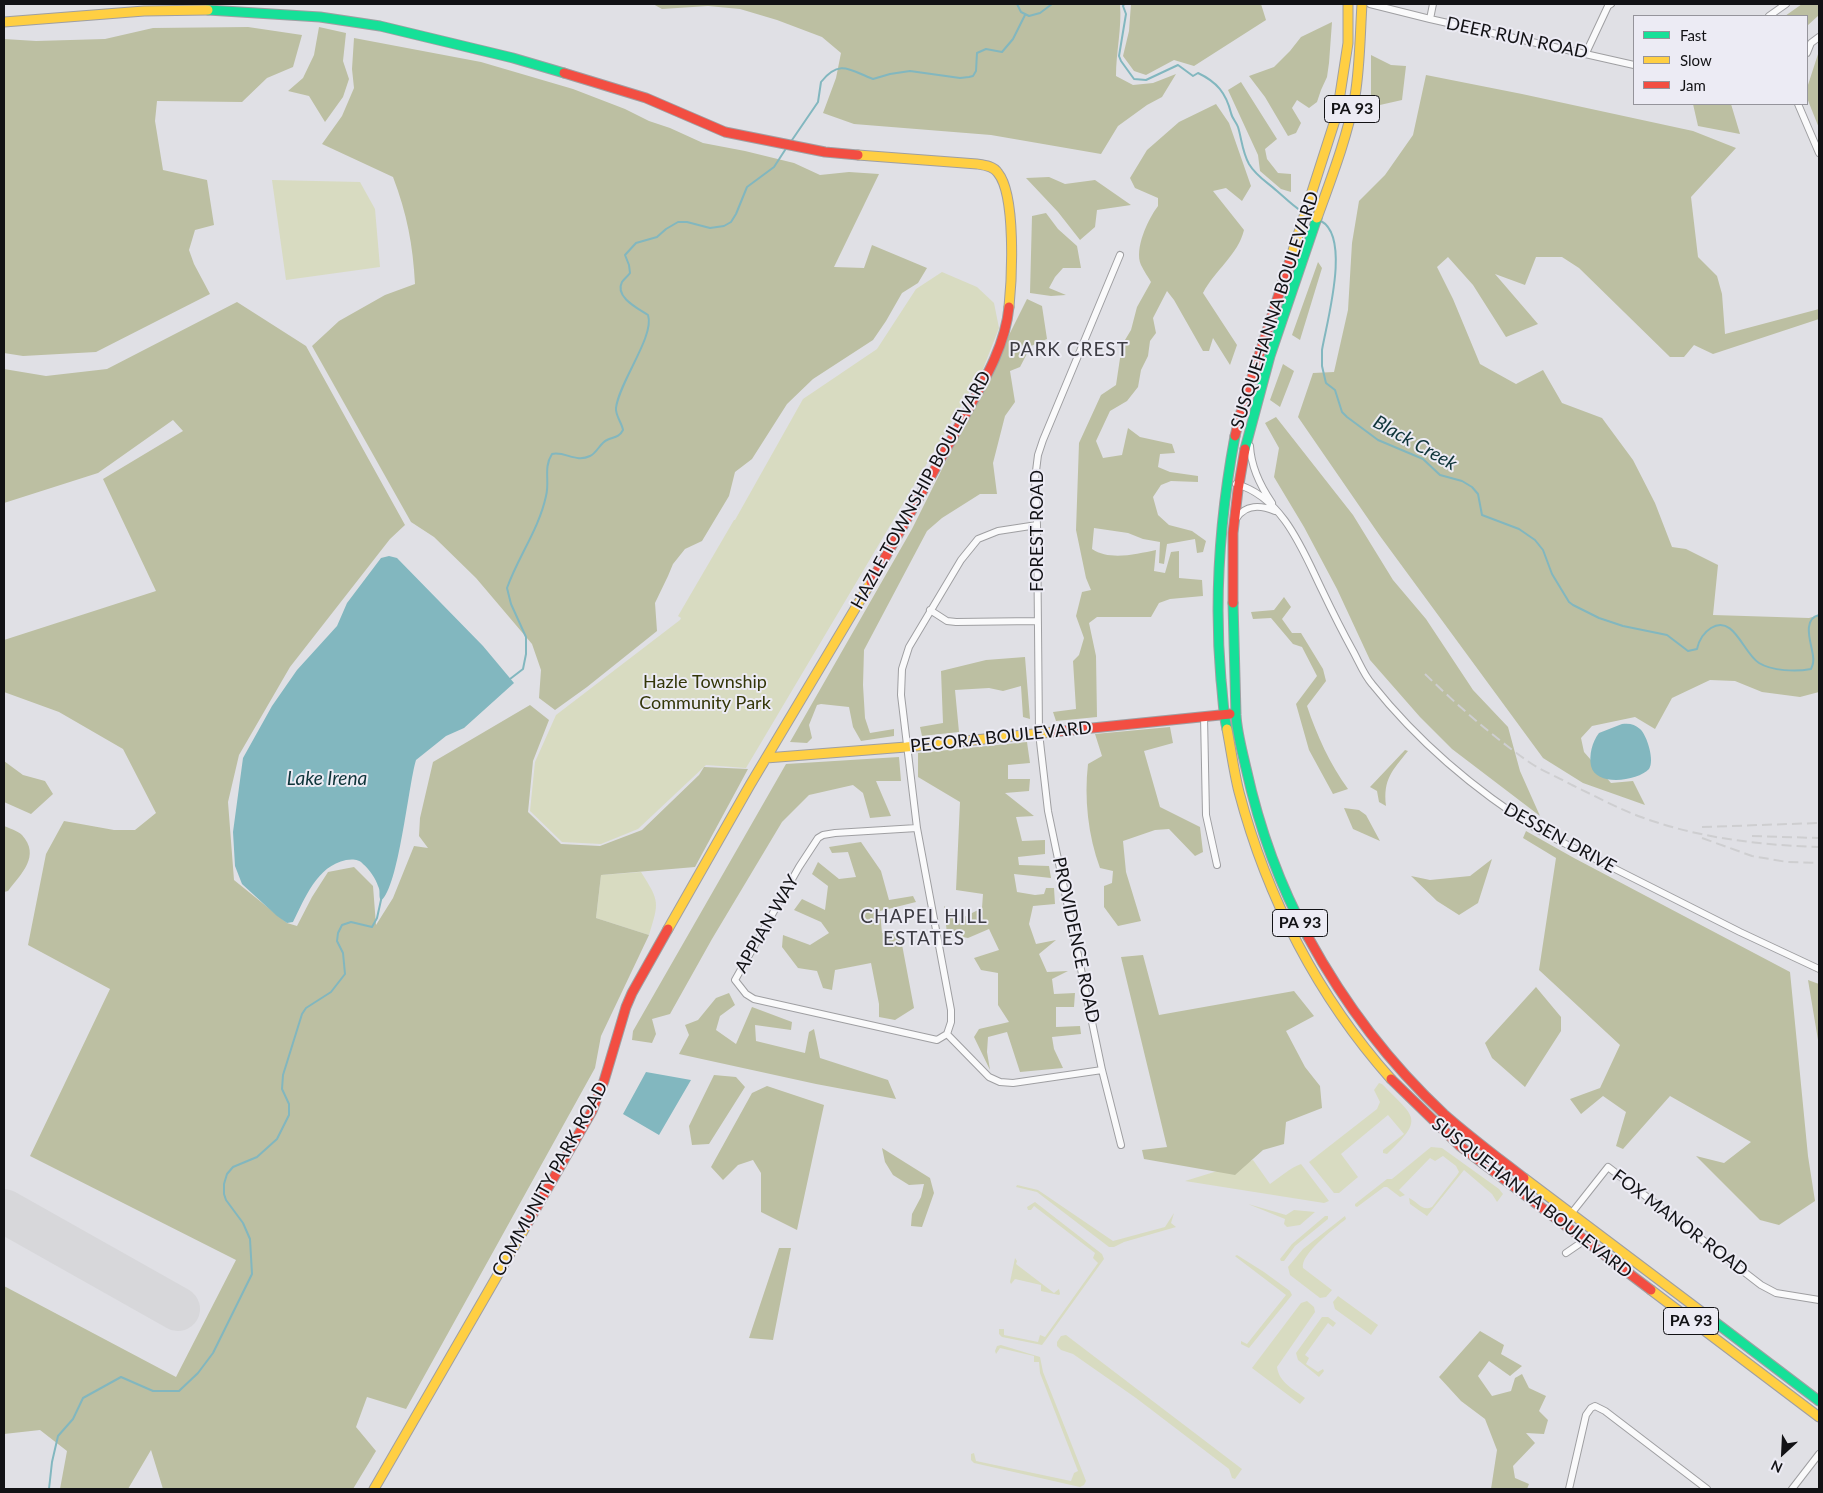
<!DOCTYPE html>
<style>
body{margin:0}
#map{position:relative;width:1823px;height:1493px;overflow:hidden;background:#e0e0e5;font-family:Lato,sans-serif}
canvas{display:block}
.frame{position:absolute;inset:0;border:5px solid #121215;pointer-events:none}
.legend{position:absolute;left:1633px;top:15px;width:175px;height:90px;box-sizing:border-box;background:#ecebf4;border:1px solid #95949b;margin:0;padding:6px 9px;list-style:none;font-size:15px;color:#121215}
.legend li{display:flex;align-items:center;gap:10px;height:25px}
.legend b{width:25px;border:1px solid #95949b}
.north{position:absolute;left:1758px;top:1428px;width:50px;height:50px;-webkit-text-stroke:4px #ecebf4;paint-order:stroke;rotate:205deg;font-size:14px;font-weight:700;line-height:20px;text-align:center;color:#121215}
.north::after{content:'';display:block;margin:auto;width:18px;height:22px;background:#121215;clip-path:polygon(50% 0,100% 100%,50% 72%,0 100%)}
</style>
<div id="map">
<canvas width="1823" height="1493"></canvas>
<div class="frame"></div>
<ul class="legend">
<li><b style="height:6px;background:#16e098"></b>Fast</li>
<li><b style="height:6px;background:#ffcf43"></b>Slow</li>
<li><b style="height:6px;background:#f24e42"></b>Jam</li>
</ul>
<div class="north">N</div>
</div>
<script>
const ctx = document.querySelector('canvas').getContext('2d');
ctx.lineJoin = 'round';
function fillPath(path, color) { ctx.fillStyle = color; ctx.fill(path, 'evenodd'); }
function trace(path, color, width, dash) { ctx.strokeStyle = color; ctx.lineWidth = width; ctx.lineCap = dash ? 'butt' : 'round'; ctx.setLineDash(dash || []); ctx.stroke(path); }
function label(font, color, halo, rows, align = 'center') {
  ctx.font = font + ' Lato,sans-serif'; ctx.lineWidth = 4; ctx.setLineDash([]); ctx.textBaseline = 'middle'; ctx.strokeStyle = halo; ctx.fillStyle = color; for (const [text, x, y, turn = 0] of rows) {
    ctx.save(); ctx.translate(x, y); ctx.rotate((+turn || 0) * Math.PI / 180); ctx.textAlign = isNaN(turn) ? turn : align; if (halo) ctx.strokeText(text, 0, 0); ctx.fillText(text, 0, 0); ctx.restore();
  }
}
fillPath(new Path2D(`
 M272,180l88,2 15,27 5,58 -94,13z
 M942,272l35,15 17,16 5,25 -16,41 -237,399 -40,-3 -68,64 -37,15 -39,-2 -32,-31 5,-49 21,-47 124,-95 1,-2 -3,-2 56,-96h1l68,-121 74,-50 39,-60z
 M641,872c19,30 18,30 8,63l-53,-17 5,-43z
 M1379,1083l3,1c33,34 43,34 5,70l-4,-1v-3l21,-16 -16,-19 -47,39 17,23 -19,16h-5l-25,-31 68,-53 3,-7 -6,-12z
 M1431,1147l11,1 57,41 4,5 -6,8 -5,-8 -28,-24 -37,46 -17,-12 -1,-6c8,3 13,14 23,9l25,-32 2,-3 -3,-6 -13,-10 -8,5 -5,-3 -31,32 6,5 -5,2 -13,-10h-3l-27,20 -2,-1v-2l32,-25h5z
 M1253,1160l17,24c10,-7 20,-16 31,-20l28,37 -5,2 -139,-22z
 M1017,1185l21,5 75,51 52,-14 9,-14 -3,10 5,4 -52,15 -10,5h-5l-72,-55 -21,-5z
 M1035,1202l67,52 2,5 -59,82 -3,4 -40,-8 -3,-3v-5h5v6l34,7 2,-7 5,2 53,-74 -5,-5 2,-5 -61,-47 -3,4h-3l-1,-3z
 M1248,1204l38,11 8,-5 21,2 -15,13 -13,2 -3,-3 1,-5z
 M1325,1216h3v3l-33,27 -11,15h-3l-1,-2 12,-15z
 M1345,1216l1,3c-11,9 -46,35 -43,49l29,22 -6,7 -6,1 -30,-23 -2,-8 15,-18z
 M1237,1255l27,17 26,19 2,4 -43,53 -8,-4v-3l6,3 39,-49 -50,-38 -1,-1z
 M1015,1258l2,3 -1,3 38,29 5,-4 1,5 -1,1 -18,-4v-6l-26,-6 -4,5 -1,-2z
 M1338,1296l40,29 -7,10 -36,-26 -2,-7z
 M1307,1301l7,6 1,5 -38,55c2,15 16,22 28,31l-5,6 -48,-36 49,-65z
 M1322,1317h6l8,6 -3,4 -5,-4 -23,32 4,3 -3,6 12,8 5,-3 1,2 -5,6 -21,-17 -2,-7z
 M1066,1335l176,134 -7,10 -3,-1 -3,-9 -93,-71 -63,-44 -12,-4 -4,-4v-4l4,-6z
 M1001,1345l39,12 3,15 43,109 -2,4 -4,2 -106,-24 -3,-3v-6l3,-1 2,8 95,20 3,-8 4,-2 -38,-98 -1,-11h-5v-6l-34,-8 -4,6 -1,-3 2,-5z`), '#d8dbc1');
fillPath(new Path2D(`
 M653,4h467c2,24 -4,48 -4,72l17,9 20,-2 23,-9 -14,23 -15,8 -29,21 -17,28 -110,-19 -137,-11 -31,-11 13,-35 5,-25 -19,-16 -45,-17 -37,-11 -32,-3 -46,3z
 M1131,4h130l5,16 -72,46 -20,-6 -28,15 -12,-4 -11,-15 6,-25z
 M1802,4h17v11l-12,11v-10h-22z
 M1332,22l-3,41 -2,14 -6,13 -4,12 -8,6 -12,-8 -5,8 9,15 -5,10 -8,3 -23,-39 -16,-21 25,-9 16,-16 11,-14z
 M248,27l54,8 -9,32 -26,11 -25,24 -85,-1 -2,20 8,49 44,10 7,45 -19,5 -6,20 5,14 16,30 -114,58 -73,4 -19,-3v-314l32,2 69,-2 48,-11z
 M319,27l27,6 -3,28 6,18 -6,18 -18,25 -16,-26 -21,-5 15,-13 11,-23z
 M354,38l127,24 92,27 52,20 24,12 21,7 33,15 42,8 49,12 26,12 29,-3 30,2 -45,93 30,1 8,-23 55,23 -9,15 -16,10 -16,28 -13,19 -60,39 -26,25 -35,55 -17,13 -6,24 -27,45 -17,8 -12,15 -5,12 -13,27 2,28 -70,56 -32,23 -16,-12 2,-28 -9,-26 -56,-66 -42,-41 -23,-15 -99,-176 27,-25 46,-26 30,-11c-2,-39 -8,-70 -22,-107l-71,-33 20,-28 12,-28 -2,-19z
 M1819,51v77l-12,-30v-10z
 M1371,55l20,10 15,1 -4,34 -31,7z
 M1426,75l96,19 171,37 43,17 -45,49 7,60 19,19 5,18 3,40 94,-25v10l-106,35 -19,-9 -10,12h-14l-91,-89 -17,-11h-26l-11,28 -30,-11 43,50 -32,13 -33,-52 -25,-28 -11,10 16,32 27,65 36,20 27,-14 19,33 40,15 31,42 22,43 17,44 14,2 32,16 -5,50 96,3 10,-3v77l-19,5 -38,-5 -27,-11 -25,-1 -38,18 -17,31 -20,-12 -43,9 -11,12 3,14 27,31 22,-2 12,24 -62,-22 -40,-25 -163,-222 -82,-119 15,-44 21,-1 14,-62 4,-67 7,-42 26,-26 28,-40z
 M1241,82l36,57 -12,10 2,10 11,14 13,1v18l-10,-3 -21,-18 -2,-16 -30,-65z
 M1216,104l13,19 22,63 -9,15 -16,-13 -13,3 31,39c-6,25 -29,40 -41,63l34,52 -7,20 -17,-27 -4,13h-6l-29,-51 -7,-9 -14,27 3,15 -6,8 -2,15 -7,14 -3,17 -11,14 -17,10 -14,30 7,17 19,-3 6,-27 12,9 32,7 3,9 -15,1 -2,13 12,5 28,4v6l-27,-1 -10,4 -8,12 5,18 11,10 23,6 14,10 -3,11 -6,1 -2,-14 -28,5 -3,20 -5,-1 1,-21 -17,-3 -15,-6 -34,-5 -2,21c18,12 44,5 64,1l-2,21 11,2 6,-21 8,-1v27l23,2 1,16 -33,3 -11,4 -8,14h-54l-8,6 7,33 1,61 -41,4 -3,-9 23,-3 -3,-48 6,-6 5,-17 -8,-22 6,-24 9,-2 -5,-12 -10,-48 3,-87 22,-48 15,-10 6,-40 9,-15 6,-23 14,-25c-3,-5 -7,-11 -10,-17 -7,-16 7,-46 17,-59v-8l-23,-10 -5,-10 17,-28 32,-28z
 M1693,104h38l9,30 -42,-8z
 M1049,177l16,7 30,-4 36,25 -34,5 -2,17 -15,13 -22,-28 -32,-34z
 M1046,213l12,16 19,17 4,22h-18l-8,9 -6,11 17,7 -15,1 -21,-3 2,-77z
 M1318,262l4,6 -22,72 -8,-5z
 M1027,299l15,7 5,33 -16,7 -11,21 -10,4 5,31 -10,14 -12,47 4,31h-17l-38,24 -15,13 -63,119 -1,35 2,33 5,15 24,-4v7l-33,5 -8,-14 -4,-20 -28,-3 -4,1 -8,20 3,13 -5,5 -17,-1 122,-213z
 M237,302l69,44 99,179 -15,14 -100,128 -51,88 -11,47 6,78 53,43 10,3 15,-29 16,-25 26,-5 19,19 3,39 17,-27 21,-52 14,2 -9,-12 1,-18 13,-56 97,-57 19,15 -16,41 -5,51 33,32 39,2 42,-16 57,-55 5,-8 44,2 -53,98 -94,8 -5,43 53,17 -48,101 -6,32 -189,341 -39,-12 -11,30 20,24 -23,38h-190l-12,-39 -23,39h-68l7,-38 -27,-21 -36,4v-148l172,91 60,-117 -206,-104 80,-167 -82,-44 18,-91 18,-33 50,9h21l21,-17 -33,-64 -64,-37 -55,-20v-52l152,-49 -53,-112 80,-48 -10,-11 -75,53 -94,30v-134l42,7 61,-7z
 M1283,364l11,7 -14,36 -10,-7z
 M1276,417l77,98 40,65 33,39 47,71 35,37 12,44 20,45 -88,-67 -32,-32 -50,-57 -33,-71 -33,-62 -30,-50 5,-29 -14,-25z
 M1284,597l7,10 -9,12 10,14h9l22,36 3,12 -19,25c10,30 23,58 41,83l-15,5 -24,-44 -13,-46 21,-28 -15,-29 -9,-3 -22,-26 -18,1 -2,-7 23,-2z
 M1025,657l5,62 -7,-2 -2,-31 -18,5 -14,-3 -34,2 4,42 -37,4 -2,-9 23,-4 -2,-52 45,-11z
 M1170,727l3,16 -29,8 16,56 40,20 3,25 -8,4 -26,-27 -14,1 -32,11 3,31 15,49 -23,5 -14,-19v-21l8,-3 1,-12 -13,-3c-12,-32 -16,-70 -12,-104l14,-8 -7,-22z
 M1027,742l3,21 -22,2v14h22l-1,12 -24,2 29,23 -18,1 6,24 23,-1v14l-27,3 1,8 30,1 2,12 -37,-4 3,18 18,3 9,-1 2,-6h8l1,16 -22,2 -4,18 7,20 20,-4 -17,14 8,18 21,-1 -16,8 2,15 21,-1 -1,14h-18v20l24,-1 1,8 -29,3 2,12 9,19 -43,4 -13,-40 -19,5 -1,15 3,18 -16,-33 5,-8 30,-7 -11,-17v-32l-17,-3 -7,-12 25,-8 -10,-21 -21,9 -21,-4 -3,-28 14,14 24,-12 1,-14 -27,-4 4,-88 -42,-25v-24z
 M1405,750l3,1c-16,20 -25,28 -22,55l-7,-4 -2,-11 -7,-4z
 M899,757l2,24h-25l15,35 -21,2 -7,-25 -10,-8 -44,10 -27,27 -70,117 -42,75 -18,5 4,15 -4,9 -20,-3 1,-9 153,-267z
 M4,761l19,14 22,6 8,13 -22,20 -27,-12z
 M1344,808l15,2 7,5 14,26 -27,-12z
 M4,826c5,2 14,5 18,9 19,21 -1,39 -14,56l-4,1z
 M1526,831l48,27 216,114 18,184 7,45 -36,24 -19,-5 -64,-64 28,7 27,-21 -81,-46 -47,53 -7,-3 10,-34 -23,-16 -22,18 -11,-15 30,-11 20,-43 -81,-75 17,-112 -33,-20z
 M861,842l20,29 8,29 24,-4 3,6 -36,9 2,22 18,1 14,74 -19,12 -16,-3v-13l-8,-41 -36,7 -3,20 -9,-2 -6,-17 -19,-3 -16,-21 1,-12 27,10 19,-12 -8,-11 -27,-12 8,-11 23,11 3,-24 -16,-12 6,-12 21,17 17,-2 -8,-25 -16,1 -3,-6z
 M1492,859l-14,44 -19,12 -22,-14 -26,-25 19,4 40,-4z
 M1143,955l16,60 135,-24 20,25 -28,15 19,36 15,19 2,22 -36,14 -2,22 -21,6 -28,25 -91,-16 -2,-9 25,-3 -46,-190z
 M1808,980l11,4v62z
 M1536,987l25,30v14l-36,56 -33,-29 -7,-15z
 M729,993l6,12 -15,11 -4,14 20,14 16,-37 40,15 -1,8 -36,-5 1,16 49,12 4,-21 5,-3 6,29 68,22 8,19 -80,-15 -137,-30 10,-19 -4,-10 13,-5 18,-22z
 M714,1075l22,2 9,10 -36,57 -17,1 -3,-19z
 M767,1086l57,19 -27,125 -36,-18v-39l-8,-13 -15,5 -15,15 -12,-13 41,-74z
 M882,1148l48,30 4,15 -12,34 -11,-1 1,-12 9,-17 3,-13 -15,1 -16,-10 -8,-13z
 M779,1248h12l-18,92 -24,-2z
 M1480,1331l24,14 -3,9 21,12 -12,10 -21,-15 -11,15 14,20 19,-5 4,-13 7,-4 7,14 17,8 -7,15 9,9 -4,14 -18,-1 9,10 -22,23 2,12 14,6 -2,5h-36l6,-39 -12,-31 -24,-18 -22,-24z`), '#bcbfa2');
fillPath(new Path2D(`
 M389,556l8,2 86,88 31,37 -50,45 -18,8 -30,24c-8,27 -17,126 -35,141 -3,-5 0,-10 -3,-15 -2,-7 -9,-17 -15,-22 -4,-5 -11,-5 -17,-4 -29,6 -41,38 -53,62l-6,1 -10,-7 -35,-32 -7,-18 -2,-34 10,-74 29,-52 25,-36 40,-44 10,-23 34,-45z
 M1622,724c7,-1 13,0 18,5 7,6 15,32 9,40 -11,12 -53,18 -58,-3 -2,-11 1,-24 8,-33z
 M646,1072l45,8 -32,55 -36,-21z`), '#82b7bf');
trace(new Path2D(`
 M1017,4l4,8 8,4 11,-3 12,-9
 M1124,4l-1,2 3,8 -7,42 2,5 13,18 12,1 32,-15 15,11 5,-3c19,9 28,20 33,40 1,5 5,9 7,14 4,13 4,24 11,37 7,12 18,18 28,27 8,7 15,14 24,20
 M790,143l28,-41 3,-20c19,-24 30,-11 52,-3l17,-5 20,-3 50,7 9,-1 4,-1 3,-5 1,-18 9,-4 16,3 11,-13 12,-24
 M1321,221c30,16 6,100 1,129v16l3,13 1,4 9,7 7,22 5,5 31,23 45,19 17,16 22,6 10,6 6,7 4,21 37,14 16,11 8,10 9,24 17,28 4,3 26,13 24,8 44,9 21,16 9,-2c2,-9 6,-16 14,-21 23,-14 32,25 48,35 13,8 37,9 52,6 2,-4 3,-8 2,-13 -1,-11 -12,-37 6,-41
 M510,679l13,-10 3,-15v-17l-15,-33 -4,-16c11,-31 32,-59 39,-92 4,-15 -3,-28 6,-42 13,-3 24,9 38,2 7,-3 10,-13 17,-16 6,-3 12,-2 16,-10 -1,-7 -8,-15 -7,-22 3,-26 39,-72 32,-93 -9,-6 -34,-18 -26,-33 2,-3 6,-6 8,-9l-1,-8 -4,-10 11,-12 21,-6 9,-8 12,-7h9l23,6 14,-2 7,-4 5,-8 11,-27 27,-20 13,-20
 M49,1489l3,-27 6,-26 15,-17 10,-21 38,-21 32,14h26l19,-18 15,-20 39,-79 -2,-35 -7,-16 -17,-23 -2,-6v-10l3,-10 6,-7 24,-10 20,-18 12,-24v-11l-7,-15 1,-14 19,-61 4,-6 25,-16 14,-18 -2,-21 -6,-12 1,-8 4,-8 9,-3 21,5 5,-9 4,-18`), '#82b7bf', 2);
trace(new Path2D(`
 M4,1211l174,98`), '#d7d7da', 44);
const street = new Path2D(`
 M1370,4l60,15 204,46
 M1769,16l17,-12
 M1430,19l3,-15
 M1586,53l22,-47 3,-2
 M1807,53l4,-10 8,-6
 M1798,104l21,49
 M1120,255l-77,185 -5,15 -3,24 2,46 2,208 9,78 54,259 19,75
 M1250,446c1,20 11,41 22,57
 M1236,484c47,13 67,67 86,106 10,21 20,41 31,61 6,11 11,24 19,33 47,59 104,107 168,147l200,101 79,37
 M1236,519c9,-15 25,-14 39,-8
 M930,610l17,11 9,1 81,-1
 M1204,716l2,99 11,50
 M917,828l-82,5 -12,2 -5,3 -19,29 -64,113 11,14 8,5 183,41 10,-6
 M947,1034l4,-12v-12l-34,-182 -16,-133 1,-26 7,-22 52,-87 17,-21 20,-8 39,-6
 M947,1034l42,43 11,5 13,1 89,-13
 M1563,1224l45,-57 153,118 15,8 43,7
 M1566,1253l19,-13
 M1569,1489l17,-74 5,-7 4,-2 10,5 102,78
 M1792,1489l27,-35`);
const fast = new Path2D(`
 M208,10l112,7 60,9 133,32 51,15
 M1245,449l25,-93 47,-138
 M1233,603l3,112c1,18 6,35 10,53 13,59 33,116 62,169
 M1227,729c-4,-16 -4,-33 -6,-49 -7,-81 -1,-164 14,-244
 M1711,1319l108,82`);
const slow = new Path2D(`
 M4,22l140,-11 64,-1
 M858,155l119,9c7,1 17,2 21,9 18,22 14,105 11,134
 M1317,218c14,-39 30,-80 38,-122 5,-30 5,-61 7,-92
 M1290,260l47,-146 11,-71v-39
 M1227,729c4,21 7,43 12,63 28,106 79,205 152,287
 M766,758l140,-11 147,-15
 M668,929l82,-144 121,-203
 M1524,1178l187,141
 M1651,1290l168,127
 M374,1489l152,-263`);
const jam = new Path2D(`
 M564,73l82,25 79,34 100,20 33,3
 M1235,436l7,-28 48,-148
 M871,582c30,-52 59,-104 88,-156 20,-37 46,-76 50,-119
 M1233,603v-70l5,-43 7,-41
 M1053,732l177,-18
 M1308,937c36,66 81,126 136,177 26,23 53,43 80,64
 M1391,1079l69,67 191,144
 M526,1226l66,-115 12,-30 22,-74 6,-14 36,-64`);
trace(street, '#9f9fa2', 8);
trace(fast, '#9f9fa2', 11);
trace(slow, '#9f9fa2', 11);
trace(jam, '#9f9fa2', 11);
trace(street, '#fafafb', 6);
trace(fast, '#16e098', 9);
trace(slow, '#ffcf43', 9);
trace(jam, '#f24e42', 9);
trace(new Path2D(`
 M1425,674c32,31 67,62 104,88 13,9 29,15 43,23 23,11 45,23 69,32 57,21 118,28 178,30
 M1702,827l117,-4
 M1752,836l67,2
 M1702,838l50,18 35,6 32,1`), '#ceced0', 2, [10, 5]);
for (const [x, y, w] of [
 [1352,109,55],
 [1300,923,55],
 [1691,1321,55]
]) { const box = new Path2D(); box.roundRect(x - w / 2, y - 13.5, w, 27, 4); ctx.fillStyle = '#ecebf4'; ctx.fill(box); trace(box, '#121215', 1); }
label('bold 16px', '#121215', null, [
 ["PA 93",1352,109],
 ["PA 93",1300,923],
 ["PA 93",1691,1321]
]);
label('18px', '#121215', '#ecebf4', [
 ["DEER RUN ROAD",1517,38,12],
 ["SUSQUEHANNA BOULEVARD",1275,310,-72],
 ["HAZLE TOWNSHIP BOULEVARD",921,490,-61],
 ["FOREST ROAD",1037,531,-90],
 ["PECORA BOULEVARD",1001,737,-6],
 ["DESSEN DRIVE",1560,838,29],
 ["APPIAN WAY",767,924,-60],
 ["PROVIDENCE ROAD",1076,940,78],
 ["COMMUNITY PARK ROAD",550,1179,-61],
 ["SUSQUEHANNA BOULEVARD",1532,1198,38],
 ["FOX MANOR ROAD",1680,1223,37]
]);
label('18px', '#333608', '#ecebf4', [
 ["Hazle Township",705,682],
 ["Community Park",705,703]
]);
ctx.letterSpacing = '1px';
label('19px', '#3d3c43', '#ecebf4', [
 ["PARK CREST",1069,350],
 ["CHAPEL HILL",924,917],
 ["ESTATES",924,939]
]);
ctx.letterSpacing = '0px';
label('italic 19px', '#0e3439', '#ecebf4', [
 ["Black Creek",1415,443,29],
 ["Lake Irena",327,779]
]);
</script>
